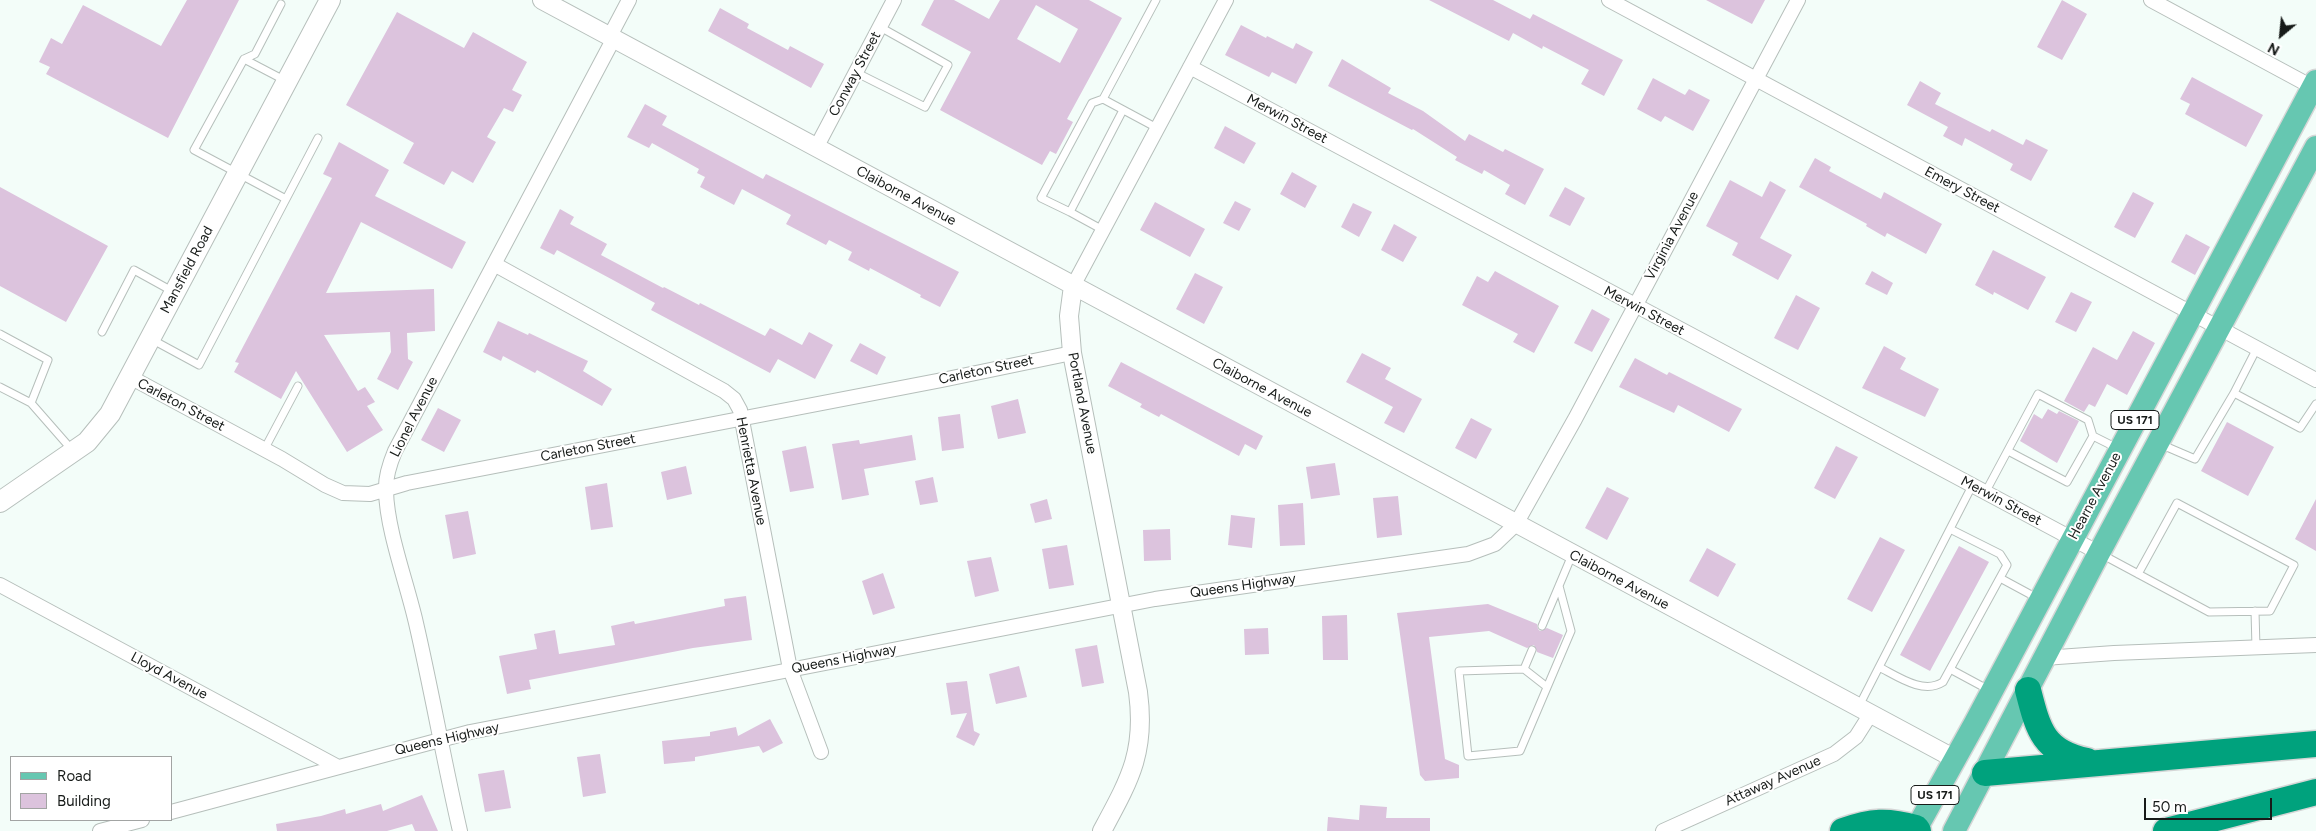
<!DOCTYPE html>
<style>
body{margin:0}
#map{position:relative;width:2316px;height:831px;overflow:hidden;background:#f3fdf9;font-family:Figtree,sans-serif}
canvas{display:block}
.legend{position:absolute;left:10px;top:756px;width:162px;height:65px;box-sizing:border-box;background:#fff;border:1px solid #a2a4a3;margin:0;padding:6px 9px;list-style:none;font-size:15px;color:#171b19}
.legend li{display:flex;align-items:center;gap:10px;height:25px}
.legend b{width:25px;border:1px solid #a2a4a3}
.north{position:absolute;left:2256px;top:10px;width:50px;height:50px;-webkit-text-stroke:4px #fff;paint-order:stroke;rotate:208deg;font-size:14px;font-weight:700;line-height:20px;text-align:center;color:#171b19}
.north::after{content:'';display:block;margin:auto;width:18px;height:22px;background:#171b19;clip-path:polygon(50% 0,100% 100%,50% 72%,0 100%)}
.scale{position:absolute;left:2144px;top:798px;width:128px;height:22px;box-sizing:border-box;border:2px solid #171b19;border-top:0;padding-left:6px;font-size:15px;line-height:18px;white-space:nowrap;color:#171b19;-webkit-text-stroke:4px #fff;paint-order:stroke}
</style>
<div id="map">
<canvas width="2316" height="831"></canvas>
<ul class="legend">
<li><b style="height:6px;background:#66c7b1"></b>Road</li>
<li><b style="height:14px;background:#dcc3dd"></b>Building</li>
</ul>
<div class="north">N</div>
<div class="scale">50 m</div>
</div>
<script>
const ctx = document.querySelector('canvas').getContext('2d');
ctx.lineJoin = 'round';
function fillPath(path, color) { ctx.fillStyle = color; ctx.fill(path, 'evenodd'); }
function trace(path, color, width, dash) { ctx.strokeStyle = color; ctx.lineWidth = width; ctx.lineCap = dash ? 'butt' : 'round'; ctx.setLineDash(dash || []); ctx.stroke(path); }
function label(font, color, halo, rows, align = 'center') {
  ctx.font = font + ' Figtree,sans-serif'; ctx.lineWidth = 4; ctx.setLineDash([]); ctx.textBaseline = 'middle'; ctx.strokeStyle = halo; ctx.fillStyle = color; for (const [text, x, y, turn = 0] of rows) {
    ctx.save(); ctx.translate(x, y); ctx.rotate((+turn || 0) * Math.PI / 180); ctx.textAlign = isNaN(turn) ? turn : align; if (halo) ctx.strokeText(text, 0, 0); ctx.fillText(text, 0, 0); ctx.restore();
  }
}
fillPath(new Path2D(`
 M187,0h52l-71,138 -122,-64 4,-7 -11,-5 12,-24 11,6 21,-39 78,41z
 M934,0h20l35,19 11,-19h89l33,18 -55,101 6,3 -17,32 -6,-3 -8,14 -102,-55 31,-58 -50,-27zM1036,5l42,24 -18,34 -43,-24z
 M1429,0h64l37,19 3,-5 90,46 -19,36 -23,-12 8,-14 -46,-24 -1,3 -29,-16 -4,8z
 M1706,0h59l-13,24z
 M2062,0l25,14 -25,46 -25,-13z
 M720,8l29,16 -2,4 41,22 2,-4 34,18 -13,24 -103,-57z
 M397,12l67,36 9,-16 54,30 -15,28 10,5 -9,17 -9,-4 -17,29 9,5 -23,41 -21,-12 -8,14 -41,-22 11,-20 -68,-38z
 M1241,25l25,13 1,-2 26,13 3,-6 17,9 -17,32 -24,-12 -3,5 -44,-22z
 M1342,59l49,29 -3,5 35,18 42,30 4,-7 34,18 2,-3 39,20 -19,36 -20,-11 5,-9 -26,-15 -2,4 -27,-14 2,-3 -44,-28 -1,1 -84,-44z
 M2192,77l71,38 -17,32 -61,-33 5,-10 -10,-5z
 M1653,78l32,17 4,-6 21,11 -17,31 -28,-15 -4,6 -24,-13z
 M1920,81l21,12 -6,11 55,28 2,-3 31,16 3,-6 22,11 -17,31 -21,-11 3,-6 -48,-26 -3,8 -19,-10 5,-9 -41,-22z
 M645,104l22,12 -5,9 101,54 3,-5 193,98 -19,35 -20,-10 1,-2 -51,-27 -1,3 -21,-11 4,-8 -23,-12 -3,5 -40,-21 5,-9 -49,-26 -8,16 -34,-18 5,-10 -8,-4 2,-4 -47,-26 -3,5 -22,-11z
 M1225,126l31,17 -12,21 -30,-16z
 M339,142l50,28 -14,26 91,46 -14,27 -91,-47 -35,71 108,-4 1,42 -28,2 1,26 5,3 -15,28 -21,-11 14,-27 -1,-20 -66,3 34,56 7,-4 10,15 -8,4 16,24 -36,22 -51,-81 -15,28 -47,-27 5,-9 -4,-1 97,-184 -9,-4z
 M1815,158l16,9 -2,4 52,28 3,-7 58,32 -16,30 -39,-21 -2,4 -19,-11 1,-2 -68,-37z
 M1292,172l25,14 -12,22 -25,-14z
 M1730,180l32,17 8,-16 16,9 -26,48 32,17 -14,25 -46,-25 6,-12 -32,-17z
 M0,187l108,59 -42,76 -66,-36z
 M1565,187l20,11 -15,28 -21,-10z
 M2133,192l21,11 -19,35 -21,-11z
 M1235,201l16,8 -12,22 -16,-8z
 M1155,202l50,27 -15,28 -50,-27z
 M1353,203l19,9 -13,25 -18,-10z
 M560,209l14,8 -4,7 37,20 -6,11 62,33 1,-1 35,18 1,-2 65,33 5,-8 32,17 7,-13 24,13 -18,34 -37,-20 -8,14 -119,-63 4,-7 -42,-23 -56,-30 -3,5 -14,-7z
 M1394,224l23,13 -14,25 -22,-12z
 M2186,234l24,13 -15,28 -24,-13z
 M1993,250l53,27 -18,33 -34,-18 -1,3 -18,-10z
 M1495,271l64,35 -25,47 -21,-11 5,-8 -56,-29 15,-29 11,6z
 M1872,271l21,12 -6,12 -22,-11z
 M1195,273l28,14 -19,37 -28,-15z
 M2071,292l21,10 -16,30 -21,-10z
 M1796,295l24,13 -22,42 -24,-12z
 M1592,309l18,10 -18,33 -18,-9z
 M498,321l30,14 1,-2 59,28 -5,10 29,18 -10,17 -65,-36 -2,3 -32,-17 -2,5 -18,-9z
 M2133,331l22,12 -28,52 -20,-11 -12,23 -6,-3 -5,8 -20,-11 29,-54 24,13z
 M860,343l26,14 -9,18 -27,-14z
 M1884,346l22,12 -6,11 39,20 -14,28 -63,-29z
 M1362,353l29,15 -6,11 37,20 -18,34 -20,-10 9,-16 -47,-25z
 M1635,358l32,17 2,-3 73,37 -13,23 -51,-27 -4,8 -55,-26z
 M1121,362l142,74 -7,14 -11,-6 -6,12 -78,-42 -2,3 -19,-10 2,-3 -34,-18z
 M1018,399l8,34 -28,6 -7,-33z
 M438,408l23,12 -17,32 -23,-12z
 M2048,409l9,5 2,-3 20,10 -22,42 -37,-22 14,-27 8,5z
 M960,414l4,34 -22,3 -4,-34z
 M1471,418l21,11 -16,30 -21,-11z
 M2227,422l47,25 -26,49 -47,-25z
 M912,435l4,25 -52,9 5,26 -27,5 -10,-56 27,-4 1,4z
 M806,446l8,42 -24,4 -8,-41z
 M1836,446l22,11 -23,42 -21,-11z
 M1335,463l5,32 -29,4 -5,-32z
 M686,466l6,28 -25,6 -6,-28z
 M933,477l5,25 -18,3 -5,-24z
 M607,483l6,44 -22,3 -6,-43z
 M1607,487l22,11 -22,42 -22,-12z
 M1398,496l4,39 -25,3 -4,-40z
 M1047,499l5,20 -17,4 -5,-19z
 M2316,499v52l-21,-12z
 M1303,503l2,42 -25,1 -2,-41z
 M468,511l8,43 -23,5 -8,-44z
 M1231,515l24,3 -3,30 -24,-3z
 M1170,529l1,31 -27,1 -1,-31z
 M1880,537l25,13 -33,62 -25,-13z
 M1067,545l7,40 -25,4 -7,-40z
 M1959,546l30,16 -59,109 -30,-16z
 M1707,548l29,16 -18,33 -29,-16z
 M991,557l8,34 -24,6 -8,-36z
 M883,573l12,35 -22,7 -11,-34z
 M746,596l6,44 -59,8 -164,32 2,9 -24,5 -8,-38 38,-7 -3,-15 21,-4 4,24 56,-9 -4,-19 23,-5 1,3 90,-18 -1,-7z
 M1488,604l49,20 1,5 2,2 7,-3 16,7 -10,23 -16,-6 -3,-7 -7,3 -38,-17 -60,6 16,122 14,6v13l-34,3 -5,-6 -23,-162z
 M1347,615l1,45h-25l-1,-44z
 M1268,628l1,26 -24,1 -1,-26z
 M1097,645l7,38 -22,4 -7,-38z
 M1019,666l8,31 -31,7 -7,-30z
 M967,681l7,50 6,3 -6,12 -18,-9 11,-24 -16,2 -5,-32z
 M770,719l13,24 -20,10 -4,-7 -64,11v4l-31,3 -2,-23 48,-5v-4l26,-5 2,9z
 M600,754l6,39 -23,4 -6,-40z
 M504,770l7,38 -26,4 -7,-38z
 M422,795l16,36h-23l-3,-7 -25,7h-110l-1,-7 45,-8 24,-7 1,5 35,-10 2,7z
 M1360,805l27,2 -1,11h44v13h-103l1,-14 31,3z`), '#dcc3dd');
const service = new Path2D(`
 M1156,0l-53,99 54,29
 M281,4l-26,50 -11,5 -50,91 92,49
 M244,59l42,22
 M857,73l68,34 23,-42 -68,-38
 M1070,212l-29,-14 51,-95 11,-4
 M1103,230l-33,-18 53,-102
 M102,332l32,-62 38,21
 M0,334l48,26 -17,43
 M151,339l48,26 119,-227
 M2257,348l-23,45 66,35 16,-24
 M0,387l31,16 42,48
 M2093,436l24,12
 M2160,444l35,15 39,-66
 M264,450l34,-64
 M1985,493l53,-99 50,26 5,16 -26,46 -59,-31
 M2101,554l108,58 61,-1 24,-46 -117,-62 -39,71
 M2000,578l37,20
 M2255,611l1,37
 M1542,626l30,-71
 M1532,650l-8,19 -65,2 9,85 52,-5 51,-120 -12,-45
 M1879,667c18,9 44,28 64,15l64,-117 -7,-11 -50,-25
 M1524,669l23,18
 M1950,669l39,21
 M1858,708l114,-222`);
const minor = new Path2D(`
 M1609,0l707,380
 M2151,0l165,89
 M610,36l19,-36
 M1190,67l909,486
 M816,148l78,-148
 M494,264l230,127 10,8 6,11 50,259 31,83
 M1073,286l153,-286
 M130,377l152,82 43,26 18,8 27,1 37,-11 535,-103 130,-27
 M0,585l338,182
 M2044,658l70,-5 202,-8
 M171,812l299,-80 685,-133 313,-45 27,-10 21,-20 59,-105 223,-419
 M100,831l42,-11
 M460,831c-16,-69 -28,-139 -44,-208 -9,-40 -29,-92 -30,-132 -1,-14 4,-28 9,-40l219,-413
 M1663,831l171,-77 22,-17 14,-22`);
const tertiary = new Path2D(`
 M542,0l1413,759
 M1073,286l-4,30 3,37 66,339c8,60 -8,87 -36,139`);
const secondary = new Path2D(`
 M0,502l87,-60 23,-28 220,-414`);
const primary = new Path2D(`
 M1915,831l60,-108 341,-642
 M1954,831l145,-278 217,-406`);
const motorway = new Path2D(`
 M2028,690c10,39 15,62 59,71
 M1985,773l331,-29
 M1843,831c29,-10 44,-11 73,-3l2,3
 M2166,831l150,-39`);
trace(service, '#b6bfbb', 9);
trace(minor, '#b6bfbb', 16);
trace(tertiary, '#b6bfbb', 20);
trace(secondary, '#b6bfbb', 22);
trace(primary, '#d5d6d6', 25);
trace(motorway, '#d5d6d6', 29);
trace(service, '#fff', 7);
trace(minor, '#fff', 14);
trace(tertiary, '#fff', 18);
trace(secondary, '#fff', 20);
trace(primary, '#66c7b1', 22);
trace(motorway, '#00a27d', 26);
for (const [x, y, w] of [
 [2135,420,48],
 [1935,795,48]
]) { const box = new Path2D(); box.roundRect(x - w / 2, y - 9.5, w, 19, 4); ctx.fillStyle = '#fff'; ctx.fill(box); trace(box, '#171b19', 1); }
label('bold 12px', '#171b19', null, [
 ["US 171",2135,420],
 ["US 171",1935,795]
]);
label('14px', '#171b19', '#fff', [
 ["Conway Street",855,74,-62],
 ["Merwin Street",1287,119,28],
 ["Emery Street",1962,190,28],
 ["Claiborne Avenue",906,196,28],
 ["Virginia Avenue",1672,236,-62],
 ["Mansfield Road",187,270,-62],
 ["Merwin Street",1644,311,28],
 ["Carleton Street",986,370,-12],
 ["Claiborne Avenue",1262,388,28],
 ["Portland Avenue",1082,403,79],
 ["Carleton Street",181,405,28],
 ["Lionel Avenue",414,417,-63],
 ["Carleton Street",588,448,-11],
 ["Henrietta Avenue",751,471,79],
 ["Hearne Avenue",2095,496,-62],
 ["Merwin Street",2001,501,28],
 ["Claiborne Avenue",1619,580,28],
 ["Queens Highway",1243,586,-8],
 ["Queens Highway",844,659,-11],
 ["Lloyd Avenue",169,676,28],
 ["Queens Highway",447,739,-13],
 ["Attaway Avenue",1773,781,-24]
]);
</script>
